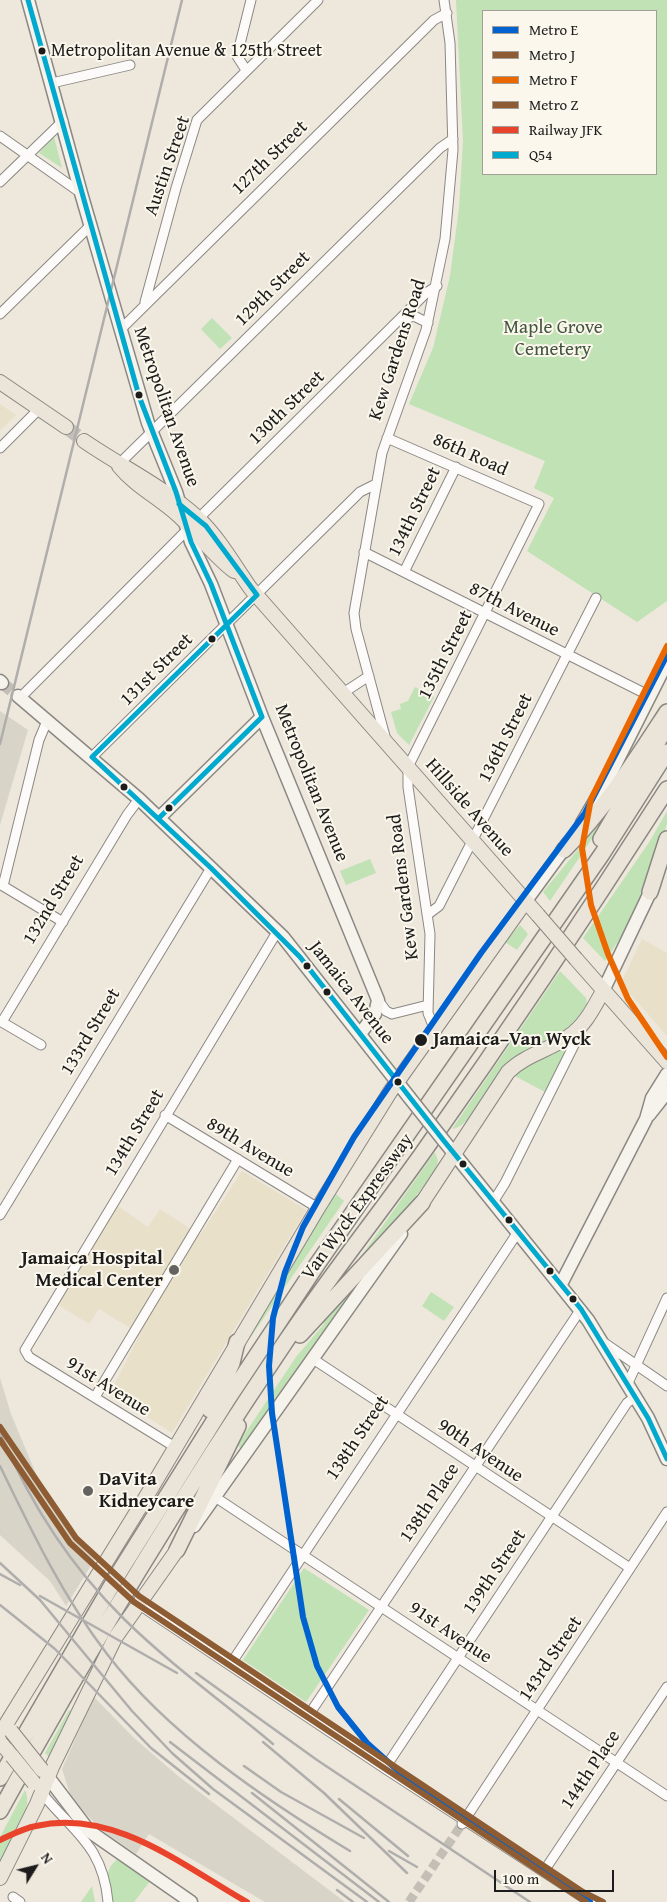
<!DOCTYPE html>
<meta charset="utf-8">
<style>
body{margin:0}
#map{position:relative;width:667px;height:1902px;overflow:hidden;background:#ede7dc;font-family:"Gentium Book Plus",serif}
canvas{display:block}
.legend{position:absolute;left:482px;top:10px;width:175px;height:165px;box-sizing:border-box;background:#fbf7ec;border:1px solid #a29f99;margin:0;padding:6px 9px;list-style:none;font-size:15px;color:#1c1c1c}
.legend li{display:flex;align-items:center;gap:10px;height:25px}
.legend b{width:25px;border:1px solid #a29f99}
.north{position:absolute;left:10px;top:1842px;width:50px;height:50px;-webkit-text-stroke:4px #fbf7ec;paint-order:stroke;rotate:54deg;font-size:14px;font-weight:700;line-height:20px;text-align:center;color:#1c1c1c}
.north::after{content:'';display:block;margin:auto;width:18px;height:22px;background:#1c1c1c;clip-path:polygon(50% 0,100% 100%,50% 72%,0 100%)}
.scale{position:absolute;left:494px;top:1870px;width:120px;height:22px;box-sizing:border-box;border:2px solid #1c1c1c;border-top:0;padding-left:6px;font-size:15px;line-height:18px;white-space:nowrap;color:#1c1c1c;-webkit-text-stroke:4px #fbf7ec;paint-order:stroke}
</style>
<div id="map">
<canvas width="667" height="1902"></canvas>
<ul class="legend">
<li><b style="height:6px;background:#0062cf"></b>Metro E</li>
<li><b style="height:6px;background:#8e5c33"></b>Metro J</li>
<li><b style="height:6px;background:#eb6800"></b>Metro F</li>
<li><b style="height:6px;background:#8e5c33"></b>Metro Z</li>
<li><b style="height:6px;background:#ea432c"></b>Railway JFK</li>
<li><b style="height:6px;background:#00a9ce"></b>Q54</li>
</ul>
<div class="north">N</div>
<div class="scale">100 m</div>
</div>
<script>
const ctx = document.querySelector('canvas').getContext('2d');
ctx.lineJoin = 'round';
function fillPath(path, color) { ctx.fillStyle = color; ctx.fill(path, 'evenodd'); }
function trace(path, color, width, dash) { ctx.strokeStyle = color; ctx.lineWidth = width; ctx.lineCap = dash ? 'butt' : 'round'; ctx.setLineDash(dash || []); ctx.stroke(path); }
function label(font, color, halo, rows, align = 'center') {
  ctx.font = font + ' "Gentium Book Plus",serif'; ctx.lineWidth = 4; ctx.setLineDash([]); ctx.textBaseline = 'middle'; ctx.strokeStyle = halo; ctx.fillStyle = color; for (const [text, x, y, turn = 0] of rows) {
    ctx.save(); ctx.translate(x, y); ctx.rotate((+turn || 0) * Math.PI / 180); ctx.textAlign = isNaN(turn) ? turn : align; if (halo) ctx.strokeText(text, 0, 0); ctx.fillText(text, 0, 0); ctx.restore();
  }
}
fillPath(new Path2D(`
 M0,404l16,11 -16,16z
 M642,939l25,14v83l-46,-53z
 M242,1171l64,39 -134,223 -62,-40 30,-59 -41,-25 -10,15 -32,-20 58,-100 33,23 12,-18 40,26z`), '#e9e0c9');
fillPath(new Path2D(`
 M0,711l28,19 -28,95z
 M0,1378l11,36 28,67 39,60 20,13 -32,52 -16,-25 -50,-46z
 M94,1697l39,40 45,39 167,126h-80l-116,-68 -13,20 -33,-23 -24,-24 -9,-13 -8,-25z`), '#d8d4c8');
fillPath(new Path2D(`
 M456,0h211v601l-30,21 -110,-71 27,-53 -20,-10 11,-27 -136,-57 24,-56 17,-72 9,-68 4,-67zM483,11h173v163h-173z
 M54,137l8,31 -23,-15z
 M212,318l20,20 -12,11 -19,-20z
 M415,687l19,10 -25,48 -12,-12 -6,-21 10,-3 -1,-5 8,-3z
 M667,811v13l-31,90 -31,47 -22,-23 67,-97z
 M604,818h2l-56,83 -7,-9z
 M370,859l6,14 -30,12 -6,-14z
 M520,925l8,9 -11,16 -12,-8z
 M560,971l26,27 1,7c-14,20 -28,32 -49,42 -11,5 -26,8 -34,18 -12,15 -33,63 -52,64z
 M562,1048l3,5 -20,39 -32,-17 8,-8z
 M435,1152l3,9 -2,7 -30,43 -68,78z
 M335,1193l9,8 -107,156z
 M370,1271l-129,180 -3,-7 58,-87 28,-33 -3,-3z
 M431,1292l23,15 -10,14 -22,-15z
 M304,1568l65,42 -63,92 -63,-42z
 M69,1710l2,2 -22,45 -4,-4z
 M25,1790c10,18 -16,57 -25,75v-28z
 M118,1859l33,21 -17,22h-23c-3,-17 -9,-32 7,-43z
 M92,1886l3,16h-14z`), '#c0e2b5');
trace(new Path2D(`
 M409,1902l53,-78`), '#c3beb6', 9, [9, 4.5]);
trace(new Path2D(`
 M2,683l16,13`), '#c3beb6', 12, [12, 6]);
trace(new Path2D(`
 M66,427l18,14`), '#c3beb6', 14, [14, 7]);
const minor = new Path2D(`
 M246,70l-9,-14 14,-56
 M52,83l78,-18
 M0,136l81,57
 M0,182l63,-61
 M145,302l31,-114 21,-68 121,-120
 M0,314l90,-88
 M402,320l12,-4 14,7
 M120,330l314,-310 13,-7
 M387,438l152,66 -131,263v20l22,147 -2,79 6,15
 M0,448l39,-39
 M118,465l322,-317 13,-9
 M198,519l228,-226 11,-7
 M364,552l286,144
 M404,572l52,-105
 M343,693l26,-17
 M20,698l167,-168
 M47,721l-8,19 -36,146 60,36
 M386,740l-30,-111 -2,-16 28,-160 44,-123 19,-91 8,-89 -3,-107 -6,-43
 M92,757l268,-265 16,-8
 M427,915l12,-9 157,-308
 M378,1000l8,11 6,3 36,-9
 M0,1021l41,24
 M2,1022l125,-207 12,-16
 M165,1115l153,93
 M493,1202l12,-19 71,-142 4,-13
 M0,1215l211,-347
 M603,1342l64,44
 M313,1359l317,209
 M628,1383l39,-85
 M95,1397l143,-238
 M175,1447l-146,-90 -4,-7 252,-418
 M215,1497l452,299
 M230,1665l288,-433
 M308,1716l273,-407
 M385,1768l242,-365 8,-6
 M41,1792c32,40 62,53 67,110
 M462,1824l205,-312
 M544,1871l123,-184
 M13,1897l7,5`);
const tertiary = new Path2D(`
 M139,1604l246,164 206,134`);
const secondary = new Path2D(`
 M28,0l53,193 67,230 28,69 15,50 20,42 51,133 116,283 -3,14 -15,20
 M0,681l2,2
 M18,696l121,103 144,138 126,160
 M159,818l103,-101
 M582,823l27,-46 58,-115
 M525,902l44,-60
 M603,991l51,-107
 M649,1115l18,-23
 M444,1141l144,179 60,98 19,41
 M561,1284l85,-165 6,-21 15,-24
 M194,1526l207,-292
 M48,1777l41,54 102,71`);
const primary = new Path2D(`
 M0,382l66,45
 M84,441c38,26 80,46 114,77 22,21 36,47 53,71l287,326
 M119,466c17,21 41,32 60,50 19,18 34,39 55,55
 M576,959l91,103
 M422,1203l86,-131c17,-17 41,-22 60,-35 17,-11 26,-30 35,-46
 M0,1734l146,-237 172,-289 72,-116 135,-190
 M0,1742l12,14
 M0,1878l37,-74 15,-37 63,-129 62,-88`);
const motorway = new Path2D(`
 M601,839l66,-113
 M564,850c41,-41 71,-89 103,-138
 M650,892l17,-53
 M300,1335l122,-132
 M210,1410l22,-47 5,-21
 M177,1550l61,-124
 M0,1778l120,-207 109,-174 89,-134 284,-409 65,-102
 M0,1811c87,-159 182,-316 284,-467 44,-66 94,-128 140,-193 84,-119 165,-240 243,-362`);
trace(minor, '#8b8883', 11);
trace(tertiary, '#8b8883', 12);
trace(secondary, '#8b8883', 15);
trace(primary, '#8b8883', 16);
trace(motorway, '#8b8883', 18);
trace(minor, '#fcfbfa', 9);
trace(tertiary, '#fcfbfa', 10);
trace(secondary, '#f6f2ec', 12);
trace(primary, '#ebe4d9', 14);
trace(motorway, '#ebe4d9', 15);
trace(new Path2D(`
 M0,744l182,-744
 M0,1432c29,70 71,135 125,188 46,45 99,83 148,124
 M0,1466c31,64 63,131 107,188 61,80 157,145 243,197
 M0,1563l40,37 92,111 40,42 41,36 154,113
 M0,1574l20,11
 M40,1596l137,77
 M0,1605l55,44 96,99 58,46
 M196,1673l121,87 213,142
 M170,1742l209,160
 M263,1742l61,51 83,80
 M244,1766l37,26 83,46
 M252,1793l137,109
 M339,1799l69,57
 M389,1851l28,16
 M337,1890l16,12`), '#afaeac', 2.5);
const secondaryBridge = new Path2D(`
 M409,1097l35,44`);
const primaryBridge = new Path2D(`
 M538,915l38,44
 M11,1731l31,39
 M12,1756l22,27`);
trace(secondaryBridge, '#8b8883', 15, []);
trace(primaryBridge, '#8b8883', 16, []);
trace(secondaryBridge, '#f6f2ec', 12);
trace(primaryBridge, '#ebe4d9', 14);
trace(new Path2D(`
 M28,0l111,396 37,96 15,50 20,42 51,133 -103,101
 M179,504l27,22 51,69 -165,162 119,111 89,89 144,184 137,168 67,109 19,41`), '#00a9ce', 5);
trace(new Path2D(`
 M0,1840c11,-5 24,-12 36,-14 78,-18 147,40 211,76`), '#ea432c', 6);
trace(new Path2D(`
 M590,1902l-185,-125 -38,-34 -29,-36 -21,-41 -14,-49 -31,-204 -3,-47 4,-48 12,-46 18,-45 51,-90 127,-184 104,-140 82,-158`), '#0062cf', 6);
trace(new Path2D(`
 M0,1427l76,111 63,58 444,296 20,10`), '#8e5c33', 6);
trace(new Path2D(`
 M667,646l-76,153 -9,49 9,57 17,49 20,45 39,58`), '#eb6800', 6);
trace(new Path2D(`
 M0,1440l70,103 64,59 452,300`), '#8e5c33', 6);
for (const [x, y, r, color] of [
 [42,51,4.5,"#1c1c1c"],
 [139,395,4.5,"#1c1c1c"],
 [212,639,4.5,"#1c1c1c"],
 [124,787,4.5,"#1c1c1c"],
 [169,808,4.5,"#1c1c1c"],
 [307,966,4.5,"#1c1c1c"],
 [327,992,4.5,"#1c1c1c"],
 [421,1040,7,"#1c1c1c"],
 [398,1082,4.5,"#1c1c1c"],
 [463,1164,4.5,"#1c1c1c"],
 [509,1220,4.5,"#1c1c1c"],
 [174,1270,6,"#65635f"],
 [550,1271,4.5,"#1c1c1c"],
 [573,1299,4.5,"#1c1c1c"],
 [88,1491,6,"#65635f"]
]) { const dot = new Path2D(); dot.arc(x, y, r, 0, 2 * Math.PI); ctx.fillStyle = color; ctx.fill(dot); trace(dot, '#fbf7ec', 2); }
label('18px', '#1c1c1c', '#fbf7ec', [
 ["Metropolitan Avenue & 125th Street",51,51]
], 'left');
label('19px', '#1c1c1c', '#fbf7ec', [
 ["127th Street",270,158,-44],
 ["Austin Street",168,166,-71],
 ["129th Street",273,289,-45],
 ["Kew Gardens Road",398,350,-72],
 ["Metropolitan Avenue",166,407,71],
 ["130th Street",287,408,-44],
 ["86th Road",470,455,24],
 ["134th Street",415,512,-64],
 ["87th Avenue",514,610,27],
 ["135th Street",446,655,-63],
 ["131st Street",157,670,-45],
 ["136th Street",506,738,-63],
 ["Metropolitan Avenue",311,783,68],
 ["Hillside Avenue",469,808,49],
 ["Kew Gardens Road",404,887,-97],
 ["132nd Street",54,900,-59],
 ["Jamaica Avenue",351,993,52],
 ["133rd Street",91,1032,-59],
 ["134th Street",135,1133,-59],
 ["89th Avenue",250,1148,31],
 ["Van Wyck Expressway",358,1207,-54],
 ["91st Avenue",108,1387,32],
 ["138th Street",358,1438,-56],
 ["90th Avenue",480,1451,34],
 ["138th Place",430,1503,-56],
 ["139th Street",495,1572,-56],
 ["91st Avenue",450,1633,34],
 ["143rd Street",551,1659,-56],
 ["144th Place",591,1770,-56]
]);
label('19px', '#425640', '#fbf7ec', [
 ["Maple Grove",553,328],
 ["Cemetery",553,350]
]);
label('bold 19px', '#1c1c1c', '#fbf7ec', [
 ["Jamaica–Van Wyck",433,1040]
], 'left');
label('bold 19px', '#1c1c1c', '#fbf7ec', [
 ["Jamaica Hospital",163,1259],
 ["Medical Center",163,1281],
 ["DaVita",99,1480,"left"],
 ["Kidneycare",99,1502,"left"]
], 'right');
</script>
